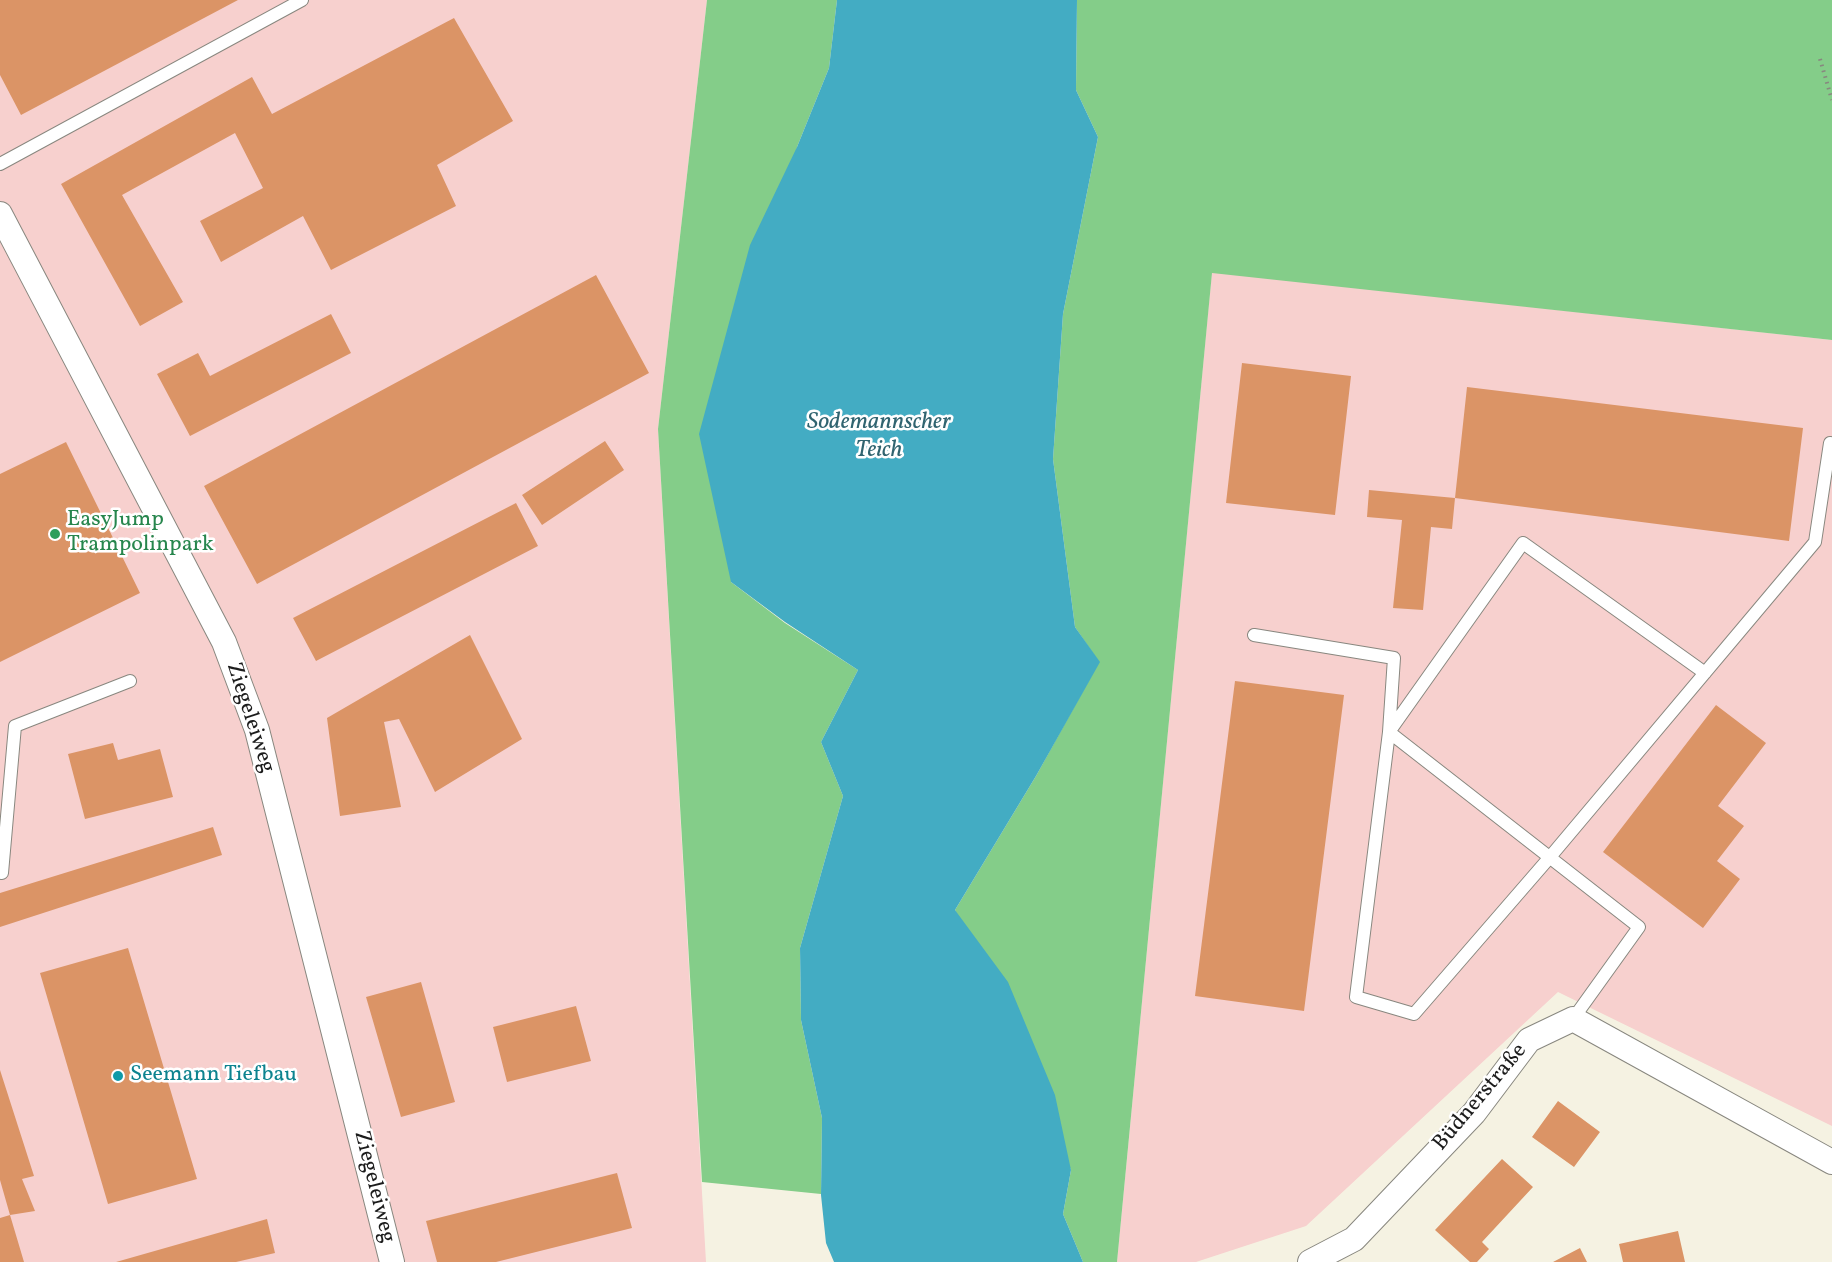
<!DOCTYPE html>
<meta charset="utf-8">
<style>
body{margin:0}
canvas{display:block;background:#f5f2e2}
</style>
<canvas width="1832" height="1262"></canvas>
<script>
const ctx = document.querySelector('canvas').getContext('2d');
ctx.lineJoin = 'round';
function fillPath(path, color) { ctx.fillStyle = color; ctx.fill(path, 'evenodd'); }
function trace(path, color, width, dash) { ctx.strokeStyle = color; ctx.lineWidth = width; ctx.lineCap = dash ? 'butt' : 'round'; ctx.setLineDash(dash || []); ctx.stroke(path); }
function label(font, color, halo, rows, align = 'center') {
  ctx.font = font + ' Vollkorn,serif'; ctx.lineWidth = 5; ctx.setLineDash([]); ctx.textBaseline = 'middle'; ctx.strokeStyle = halo; ctx.fillStyle = color; for (const [text, x, y, turn = 0] of rows) {
    ctx.save(); ctx.translate(x, y); ctx.rotate((+turn || 0) * Math.PI / 180); ctx.textAlign = isNaN(turn) ? turn : align; if (halo) ctx.strokeText(text, 0, 0); ctx.fillText(text, 0, 0); ctx.restore();
  }
}
fillPath(new Path2D(`
 M0,0h707l-49,429 48,833h-706z
 M1212,272l620,68v786l-274,-134 -252,234 -110,36h-79z`), '#f7d0ce');
fillPath(new Path2D(`
 M707,0h130l-8,68 -32,79 -66,435 54,41 73,47 -37,72 22,54 -43,152 1,72 21,98 -1,76 -119,-12 -44,-753z
 M1077,0h755v340l-620,-67 -95,989h-34l-20,-48 8,-44 -116,-260 81,-134 63,-114 -24,-35 -22,-168 10,-145 35,-177 -22,-47z`), '#84cd89');
fillPath(new Path2D(`
 M837,0h240l-1,90 22,47 -35,177 -10,145 22,168 25,35 -64,114 -81,134 53,72 47,113 16,75 -8,44 20,48h-249l-8,-19 -5,-48 1,-77 -21,-98 -1,-72 43,-152 -22,-54 37,-72 -73,-48 -54,-40 -32,-148 51,-189 47,-98 32,-79z`), '#43acc3');
fillPath(new Path2D(`
 M0,0h238l-217,115 -21,-40z
 M454,18l59,103 -76,44 19,41 -125,64 -28,-54 -82,46 -21,-41 63,-33 -28,-55 -113,62 61,107 -43,24 -79,-142 191,-107 20,37z
 M596,275l53,98 -392,211 -53,-98z
 M331,314l20,39 -161,83 -33,-62 41,-21 12,23z
 M1242,363l109,13 -16,139 -109,-12z
 M1467,387l336,41 -14,113 -334,-43 -3,31 -21,-2 -8,83 -30,-2 9,-88 -35,-3 2,-27 86,8z
 M605,441l19,29 -82,55 -20,-30z
 M66,442l74,151 -140,69v-188z
 M516,503l22,43 -222,115 -23,-43z
 M470,635l52,104 -87,53 -36,-73 -15,3 17,85 -61,9 -13,-98z
 M1235,681l109,14 -40,316 -109,-15z
 M1716,705l50,38 -48,63 26,20 -27,35 23,18 -37,49 -100,-76z
 M113,743l5,17 42,-11 13,48 -88,22 -17,-65z
 M213,827l9,28 -222,72v-34z
 M128,948l69,231 -89,25 -68,-231z
 M421,982l34,120 -54,15 -35,-120z
 M576,1006l15,55 -84,21 -14,-55z
 M0,1070l34,106 -12,3 13,32 -25,4 -10,-35z
 M1558,1101l42,31 -26,35 -42,-30z
 M1502,1159l31,28 -51,55 7,7 -12,13h-7l-35,-32z
 M617,1173l15,55 -136,34h-59l-11,-41z
 M10,1215l14,47h-24v-44z
 M267,1219l8,34 -39,9h-120z
 M1678,1231l7,31h-62l-4,-18z
 M1580,1248l7,14h-34z`), '#db9466');
const service = new Path2D(`
 M0,164l302,-164
 M1254,635l140,23 -5,74 250,195 -66,92
 M1705,673l-182,-130 -134,189 -33,265 58,17 136,-157 265,-315 15,-99
 M2,873l13,-147 115,-45`);
const minor = new Path2D(`
 M0,214l224,428 33,88 135,532
 M1310,1262l44,-23 120,-126 55,-73 44,-21 259,143`);
trace(service, '#88877f', 14);
trace(minor, '#88877f', 26);
trace(new Path2D(`
 M1820,59l12,41`), '#88877f', 4, [1.5, 4.5]);
trace(service, '#fff', 12);
trace(minor, '#fff', 24);
for (const [x, y, r, color] of [
 [55,534,6,"#2e9e5b"],
 [118,1076,6,"#0f9aa8"]
]) { const dot = new Path2D(); dot.arc(x, y, r, 0, 2 * Math.PI); ctx.fillStyle = color; ctx.fill(dot); trace(dot, '#fff', 2); }
label('22px', '#27864d', '#fff', [
 ["EasyJump",67,521],
 ["Trampolinpark",67,546]
], 'left');
label('22px', '#1c1c1c', '#fff', [
 ["Ziegeleiweg",249,718,72],
 ["Büdnerstraße",1481,1098,-50],
 ["Ziegeleiweg",373,1187,76]
]);
label('22px', '#0d838f', '#fff', [
 ["Seemann Tiefbau",130,1076]
], 'left');
label('italic 24px', '#306470', '#fff', [
 ["Sodemannscher",879,424],
 ["Teich",879,452]
]);
</script>
